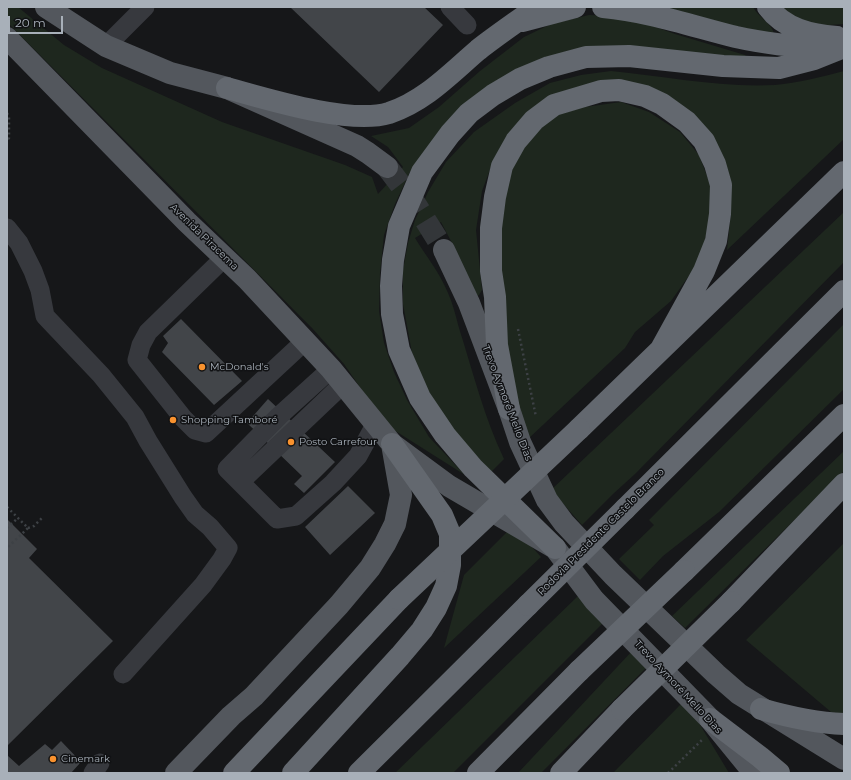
<!DOCTYPE html>
<meta charset="utf-8">
<style>
body{margin:0}
#map{position:relative;width:851px;height:780px;overflow:hidden;background:#161719;font-family:Montserrat,sans-serif}
canvas{display:block}
.frame{position:absolute;inset:0;border:8px solid #a8b0b9;pointer-events:none}
.scale{position:absolute;left:8px;top:16px;width:55px;height:18px;box-sizing:border-box;border:2px solid #a8b0b9;border-top:0;padding-left:5px;font-size:12px;line-height:14px;white-space:nowrap;color:#a8b0b9;-webkit-text-stroke:3px #111214;paint-order:stroke}
</style>
<div id="map">
<canvas width="851" height="780"></canvas>
<div class="frame"></div>
<div class="scale">20 m</div>
</div>
<script>
const ctx = document.querySelector('canvas').getContext('2d');
ctx.lineJoin = 'round';
function fillPath(path, color) { ctx.fillStyle = color; ctx.fill(path, 'evenodd'); }
function trace(path, color, width, dash) { ctx.strokeStyle = color; ctx.lineWidth = width; ctx.lineCap = dash ? 'butt' : 'round'; ctx.setLineDash(dash || []); ctx.stroke(path); }
function label(font, color, halo, rows, align = 'center') {
  ctx.font = font + ' Montserrat,sans-serif'; ctx.lineWidth = 3; ctx.setLineDash([]); ctx.textBaseline = 'middle'; ctx.strokeStyle = halo; ctx.fillStyle = color; for (const [text, x, y, turn = 0] of rows) {
    ctx.save(); ctx.translate(x, y); ctx.rotate((+turn || 0) * Math.PI / 180); ctx.textAlign = isNaN(turn) ? turn : align; if (halo) ctx.strokeText(text, 0, 0); ctx.fillText(text, 0, 0); ctx.restore();
  }
}
fillPath(new Path2D(`
 M7,7h11l46,38 38,23 120,54 123,43 27,12 6,17 25,-27 -15,-20 -17,-11 38,-8 30,-21 41,-36 44,-34 27,-13 38,-9 28,1 19,4 39,14 70,21 2,3 -156,-8 -157,90 -24,32 -15,32 -11,31 -4,38 -1,38 5,32 10,29 13,28 22,37 36,38 -79,-50 -42,-61 -32,-36 -305,-306z
 M648,7h105c5,10 19,16 21,27l-4,4z
 M779,7h65v17l-15,1 -22,-1z
 M611,71c54,5 109,17 164,14 23,-2 46,-8 69,-14v68l-117,111 4,-38 -5,-41 -92,-85 -106,26 -17,18 -17,29 -12,32 -6,39 6,60 -3,5 -4,2 -23,-54 -11,-21 -26,16c11,18 25,35 33,55 5,11 8,24 11,35 14,44 25,89 45,131l-13,13 -41,-45 -27,-45 -11,-29 -9,-49v-34l5,-27 7,-23 13,-28 18,-30 28,-30 41,-29 35,-20 31,-8z
 M621,102l28,10 31,20 19,23 13,34 -2,31 -7,28 -10,22 -22,31 -36,31 -10,16 -97,91 -12,-38 -14,-91 -5,-50 11,-84 18,-34 29,-27 30,-8z
 M844,212v50l-209,212 -22,20 -31,31 -31,-35z
 M844,324v65l-125,123 -56,44 -23,24 -21,-21 35,-34 -5,-5z
 M844,451v20l-159,157 -13,-12z
 M513,526l28,31 -97,91 20,-73z
 M844,543v171l-13,-2 -85,-72z
 M578,596l26,26 -151,151h-58z
 M633,650l15,16 -107,107h-23z
 M682,703l17,20 30,50h-116z`), '#1e271e');
fillPath(new Path2D(`
 M290,7h134l19,18 -64,67z
 M181,319l61,62 -28,24 -52,-53 6,-9 -5,-7z
 M268,399l67,63 -31,31 -10,-9 8,-8 -55,-53z
 M348,486l27,27 -45,42 -25,-28z
 M7,519l30,30 -8,9 84,83 -106,105z
 M61,741l20,21 -10,11h-64v-18l12,11 26,-22 7,6z`), '#424549');
trace(new Path2D(`
 M387,167l29,38 28,45`), '#333639', 22, [22, 11]);
trace(new Path2D(`
 M7,113l2,4v21l-2,2
 M518,329l18,88
 M7,507l21,21 -21,20
 M7,528l11,-10
 M28,528l6,-2 8,-8
 M668,773l34,-33`), '#3d4145', 2.5, [2, 3]);
trace(new Path2D(`
 M450,7l17,18
 M106,46l39,-39
 M7,228l12,15 14,28 7,19 5,26 56,59 34,42 13,24 35,56 12,17 15,13 18,21 -6,11 -19,26 -80,89
 M225,257l-77,75 -7,13 -4,15 46,58 12,12 11,3 99,-92
 M331,369l-52,47 -52,53 50,50 19,-3 37,-33 25,-27 18,-33
 M240,482l103,-98
 M93,773l7,-10`), '#37393e', 19);
trace(new Path2D(`
 M46,7l60,39 64,27 57,15 130,58 11,7 19,14
 M7,38l180,184 60,57 84,90 61,75 57,42 106,62 39,52 116,119 44,54
 M444,250l25,53 40,106 11,33 27,58 17,23 49,52 103,99 23,20 105,65
 M176,773l55,-57 23,-20 85,-91 31,-37 15,-24 10,-20 6,-29 -9,-51`), '#53575d', 22);
trace(new Path2D(`
 M603,7c45,4 89,19 133,30 31,7 62,10 94,12
 M768,7c16,22 43,28 69,30
 M522,21l53,-14
 M227,88c40,11 123,37 162,25 36,-12 61,-39 89,-63 19,-15 40,-29 59,-43
 M509,409l-12,-64 -2,-48 -4,-26v-43l4,-31 7,-31 14,-25 18,-21 20,-15 47,-14 18,-1 26,6 17,8 25,18 17,19 11,23 6,21 -1,29 -4,27 -12,30 -43,78
 M579,429l265,-257
 M625,509l219,-218
 M555,548l-82,-80 -28,-33 -25,-37 -21,-48 -7,-36 -1,-28 2,-26 6,-34 23,-54 28,-38 19,-21 24,-18 27,-16 29,-12 37,-10 43,-1 94,10 56,2 35,-9 30,-12
 M684,571l160,-156
 M731,602l113,-118
 M761,709c28,8 54,14 83,15
 M710,719l50,38 19,16
 M234,773l165,-174
 M293,773l107,-117 22,-26 14,-22 10,-22 4,-21v-31l-8,-19 -50,-71
 M359,773l169,-168
 M478,773l101,-102
 M561,773l61,-64`), '#63686f', 22);
trace(new Path2D(`
 M399,599l180,-170
 M528,605l97,-96
 M579,671l105,-100
 M622,709l109,-107`), '#63686f', 22);
for (const [x, y, r, color] of [
 [202,367,4,"#f9922e"],
 [173,420,4,"#f9922e"],
 [291,442,4,"#f9922e"],
 [53,759,4,"#f9922e"]
]) { const dot = new Path2D(); dot.arc(x, y, r, 0, 2 * Math.PI); ctx.fillStyle = color; ctx.fill(dot); trace(dot, '#111214', 1.5); }
label('10px', '#a8b0b9', '#111214', [
 ["Avenida Piracema",204,237,44],
 ["Trevo Aymoré Mello Dias",507,403,69],
 ["Rodovia Presidente Castelo Branco",601,532,-45],
 ["Trevo Aymoré Mello Dias",678,687,47]
]);
label('10px', '#a8b0b9', '#111214', [
 ["McDonald's",210,367],
 ["Shopping Tamboré",181,420],
 ["Posto Carrefour",299,442],
 ["Cinemark",61,759]
], 'left');
</script>
